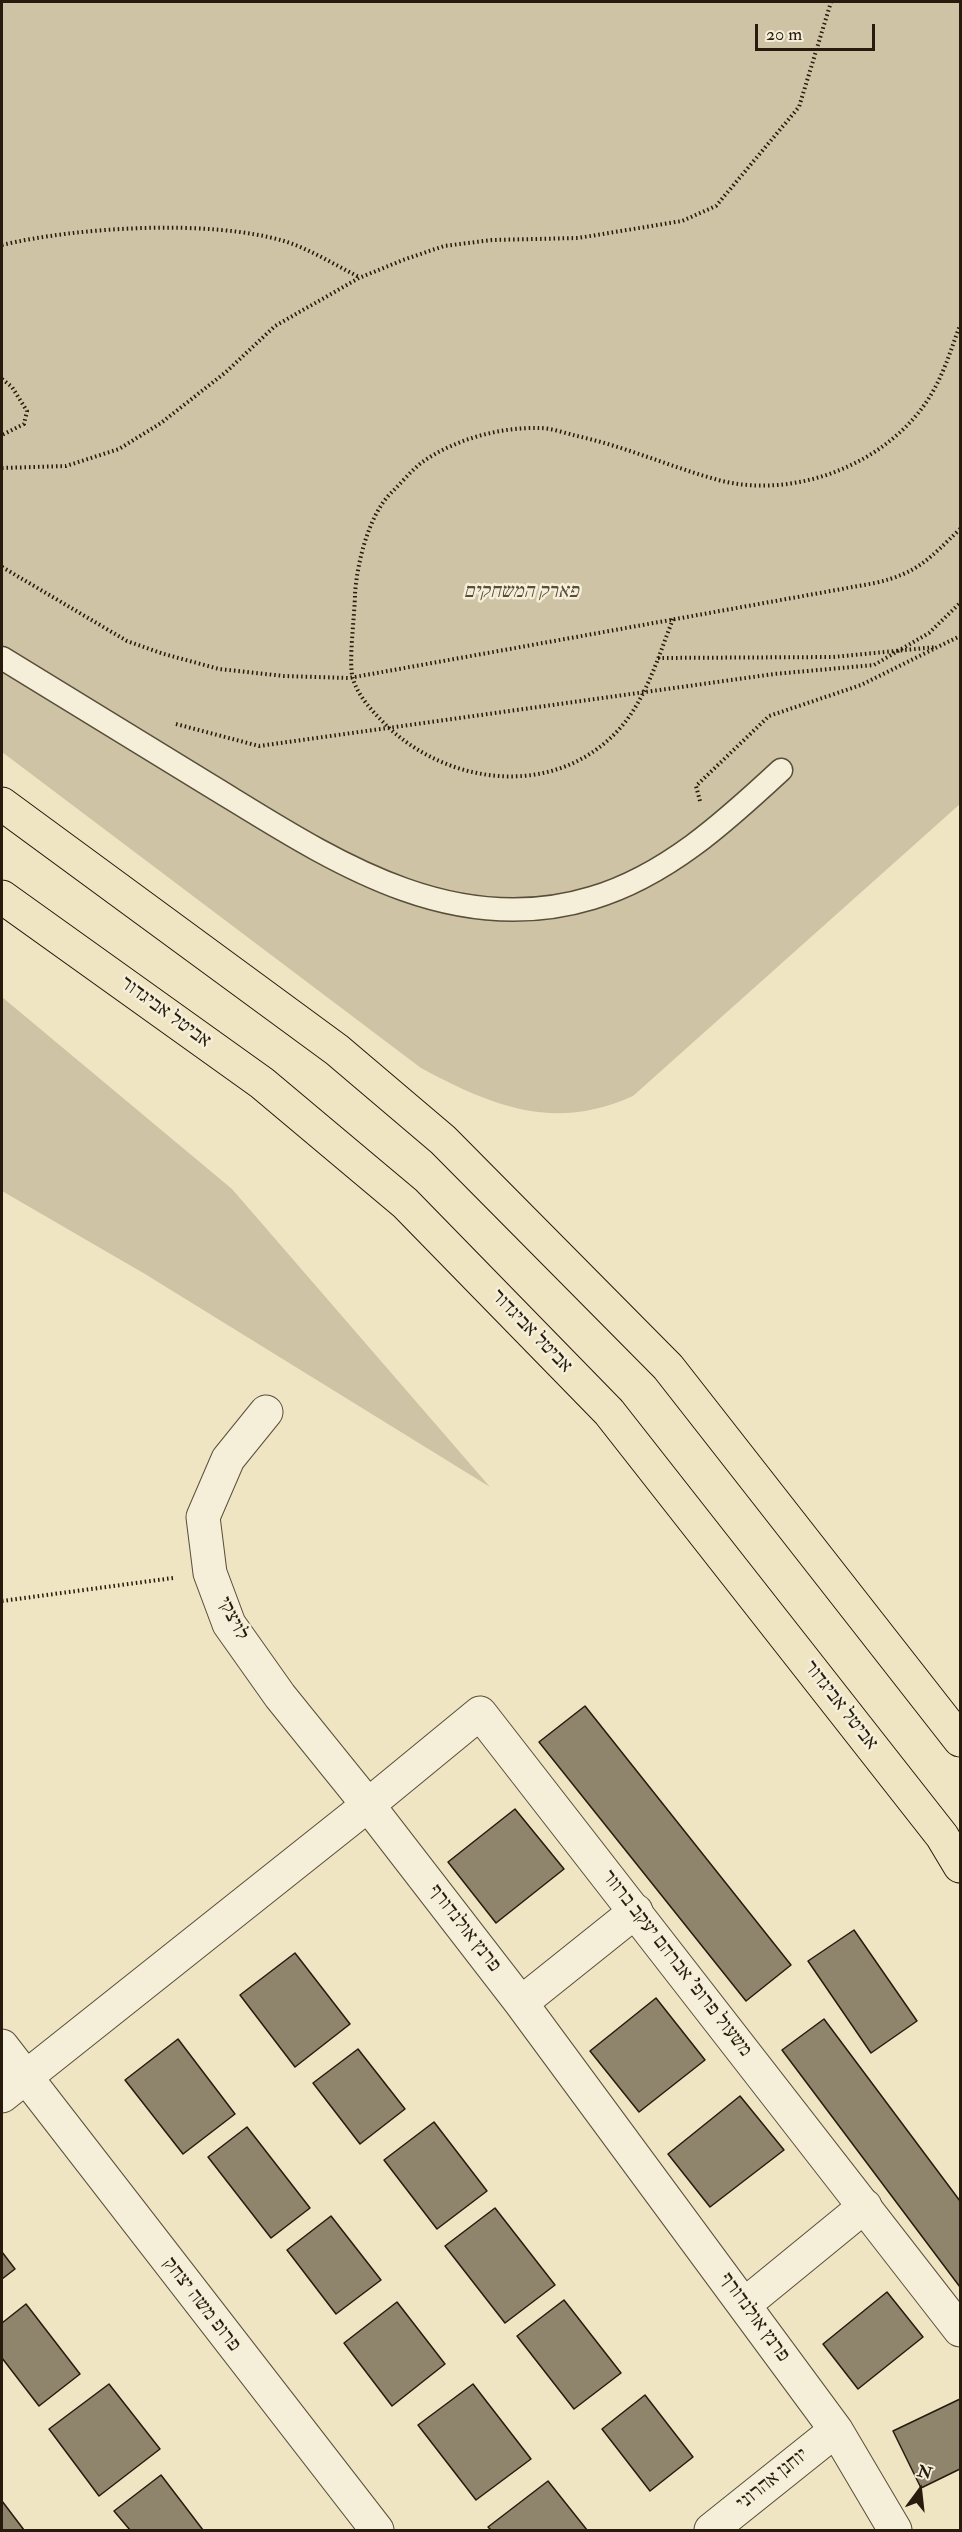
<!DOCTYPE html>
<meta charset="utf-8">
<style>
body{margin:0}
#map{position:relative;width:962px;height:2532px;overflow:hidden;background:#f0e5c3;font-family:"IM FELL Double Pica",serif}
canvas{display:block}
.frame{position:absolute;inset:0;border:3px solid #261b0d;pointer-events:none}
.north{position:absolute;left:890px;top:2460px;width:60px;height:60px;-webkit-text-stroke:4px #f5eed8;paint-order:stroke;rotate:15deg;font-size:16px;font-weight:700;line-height:24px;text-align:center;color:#261b0d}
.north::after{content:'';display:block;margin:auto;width:21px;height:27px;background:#261b0d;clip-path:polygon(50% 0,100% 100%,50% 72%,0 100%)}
.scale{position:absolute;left:755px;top:24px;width:120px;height:27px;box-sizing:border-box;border:3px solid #261b0d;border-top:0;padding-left:8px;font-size:18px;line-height:21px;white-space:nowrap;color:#261b0d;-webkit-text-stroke:4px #f5eed8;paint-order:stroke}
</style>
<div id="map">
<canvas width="962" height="2532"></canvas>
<div class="frame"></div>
<div class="north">N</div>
<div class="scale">20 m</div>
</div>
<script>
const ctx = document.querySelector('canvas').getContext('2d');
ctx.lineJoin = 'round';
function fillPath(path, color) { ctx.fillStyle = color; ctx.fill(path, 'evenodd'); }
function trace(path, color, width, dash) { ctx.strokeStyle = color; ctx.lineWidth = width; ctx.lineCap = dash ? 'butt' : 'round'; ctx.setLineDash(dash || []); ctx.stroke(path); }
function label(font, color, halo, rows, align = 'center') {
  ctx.font = font + ' "IM FELL Double Pica","Frank Ruhl Libre",serif'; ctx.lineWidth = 5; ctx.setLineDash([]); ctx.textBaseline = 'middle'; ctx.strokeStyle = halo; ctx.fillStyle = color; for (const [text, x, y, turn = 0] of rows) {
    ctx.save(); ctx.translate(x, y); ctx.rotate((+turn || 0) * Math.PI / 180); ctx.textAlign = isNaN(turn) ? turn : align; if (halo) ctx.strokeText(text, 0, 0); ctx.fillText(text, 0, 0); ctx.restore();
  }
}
fillPath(new Path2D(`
 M2,2h958v802l-327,292c-79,36 -141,10 -212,-28l-419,-316z
 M2,997l230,192 258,298 -345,-213 -143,-83z`), '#cec3a4');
const building = new Path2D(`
 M585,1706l206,259 -45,36 -207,-259z
 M515,1809l49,60 -68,54 -48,-61z
 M854,1930l63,91 -46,32 -63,-92z
 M295,1953l55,71 -55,43 -55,-72z
 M656,1998l49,62 -66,52 -49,-61z
 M824,2019l136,182v86l-178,-237z
 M178,2039l57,75 -52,40 -58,-74z
 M358,2049l47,60 -45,35 -47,-61z
 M740,2096l44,54 -74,57 -42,-53z
 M434,2122l53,69 -50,38 -53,-69z
 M247,2127l63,81 -39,30 -63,-81z
 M495,2208l60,77 -50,38 -60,-77z
 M331,2216l50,64 -45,34 -49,-64z
 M2,2252l13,17 -13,10z
 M887,2292l36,45 -65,52 -35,-45z
 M564,2300l57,73 -47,36 -57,-73z
 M397,2302l48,62 -53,42 -48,-63z
 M26,2304l54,70 -41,32 -37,-48v-35z
 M109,2384l51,65 -61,47 -50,-67z
 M473,2384l58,75 -55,41 -58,-75z
 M645,2395l48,62 -43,34 -48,-62z
 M960,2399v70l-39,19 -28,-57z
 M161,2475l42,55h-73l-16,-19z
 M548,2481l39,49h-96l-3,-3z
 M2,2501l22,29h-22z`);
fillPath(building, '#8f846c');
trace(building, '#261b0d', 1.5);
const service = new Path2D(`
 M2,658c68,41 136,83 204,125 117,71 241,159 386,115 74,-22 133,-76 189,-128`);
const pedestrian = new Path2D(`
 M368,1805l112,-92 480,617`);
const minor = new Path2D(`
 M266,1412l-38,47 -25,58 7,56 19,51 51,72 88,109 153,198 315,427 59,100
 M521,2003l115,-92
 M2,2046l375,484
 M2,2096l366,-291
 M744,2305l121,-99
 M711,2530l125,-100`);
const primary = new Path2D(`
 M2,804l335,246 106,90 225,227 292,373
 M2,897l260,186 143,120 204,209 333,424 18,30`);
trace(service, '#584e3a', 25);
trace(pedestrian, '#584e3a', 35);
trace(minor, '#584e3a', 35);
trace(primary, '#261b0d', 35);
trace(new Path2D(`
 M2,245c75,-18 208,-26 282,-4 26,8 51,24 75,36
 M2,379l10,8 15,24 -3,13 -22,11
 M2,468l64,-2 53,-17 42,-26 65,-51 49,-46 84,-48 44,-18 41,-14 48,-6 86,-2 104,-17 34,-15 83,-99 32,-105
 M2,567l125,74 37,13 55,15 65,7 65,2 526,-95c43,-10 54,-24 85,-54
 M673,619c-14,36 -26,77 -51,107 -62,72 -169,62 -234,1 -14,-14 -29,-29 -35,-48 -5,-15 2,-66 2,-85 2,-31 14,-81 38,-103 9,-9 18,-20 28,-28 32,-23 78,-36 118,-35 12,0 26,5 38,8 50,11 96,32 145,45 75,18 166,-18 207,-83 14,-22 22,-48 31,-73
 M658,658l175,-1 103,-10
 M176,724l83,22 515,-72 100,-9 55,-32 31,-30
 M700,801l-4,-15 73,-70 92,-31 99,-49
 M2,1601l171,-23`), '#261b0d', 4, [1.5, 3]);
trace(service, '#f5eed8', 22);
trace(pedestrian, '#f5eed8', 33);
trace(minor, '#f5eed8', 33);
trace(primary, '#f0e5c3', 33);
label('italic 20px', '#584d3a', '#f5eed8', [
 ["פארק המשחקים",521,593]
]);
label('20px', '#261b0d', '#f5eed8', [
 ["אביטל אביגדור",165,1013,36],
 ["אביטל אביגדור",531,1332,46],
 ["לויצקי",232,1619,63],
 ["אביטל אביגדור",840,1706,52],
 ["פרנץ אולנדורף",464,1929,52],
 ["משעול פרופ' אברהם יעקב ברוור",676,1964,52],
 ["פרופ משה יצחק",201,2305,52],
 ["פרנץ אולנדורף",754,2318,54],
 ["יוחנן אהרוני",773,2480,-39]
]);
</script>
